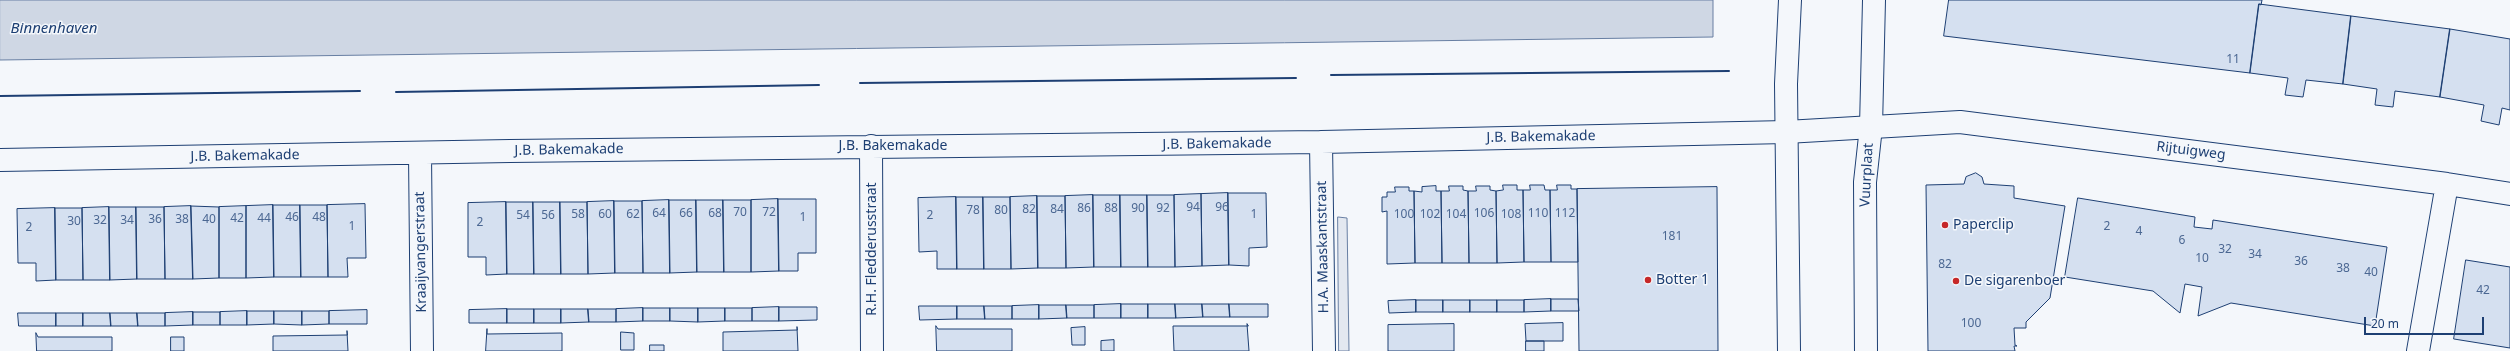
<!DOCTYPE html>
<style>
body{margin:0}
#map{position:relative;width:2510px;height:351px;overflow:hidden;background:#f4f7fb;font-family:"Noto Sans",sans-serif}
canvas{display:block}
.scale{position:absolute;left:2364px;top:317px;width:120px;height:18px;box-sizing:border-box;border:2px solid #1d3f73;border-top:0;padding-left:5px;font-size:12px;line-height:14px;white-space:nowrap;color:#1d3f73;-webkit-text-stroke:3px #f4f7fb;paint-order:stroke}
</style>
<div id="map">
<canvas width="2510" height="351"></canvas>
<div class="scale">20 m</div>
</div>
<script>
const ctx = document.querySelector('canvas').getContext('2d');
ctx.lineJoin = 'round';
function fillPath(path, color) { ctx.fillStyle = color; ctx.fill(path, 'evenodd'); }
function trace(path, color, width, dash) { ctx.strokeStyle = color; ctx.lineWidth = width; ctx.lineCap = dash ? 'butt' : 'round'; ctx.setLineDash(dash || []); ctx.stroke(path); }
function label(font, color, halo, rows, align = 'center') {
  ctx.font = font + ' "Noto Sans",sans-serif'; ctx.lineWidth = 3; ctx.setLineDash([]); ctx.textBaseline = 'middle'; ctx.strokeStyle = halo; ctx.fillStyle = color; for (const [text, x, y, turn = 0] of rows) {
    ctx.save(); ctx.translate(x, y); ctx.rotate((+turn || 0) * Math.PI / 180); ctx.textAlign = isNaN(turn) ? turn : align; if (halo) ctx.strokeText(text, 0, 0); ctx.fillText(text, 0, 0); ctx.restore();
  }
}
const parking = new Path2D(`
 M1338,217l9,1 2,133h-10z`);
fillPath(parking, '#e3e8f0');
trace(parking, '#687fa3', 1);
const water = new Path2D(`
 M0,0h1713v37l-1713,23z`);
fillPath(water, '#cfd7e4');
trace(water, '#687fa3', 1);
const building = new Path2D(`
 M1949,0h313l-1,5 -2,-1 -9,69 -306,-37z
 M2259,4l92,12 -8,68 -37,-4 -3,17 -18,-2 3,-17 -38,-5z
 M2351,16l99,13 -10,68 -45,-6 -2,16 -18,-2 2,-16 -34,-5z
 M2450,29l60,10v71l-8,-2 -3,17 -18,-4 3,-16 -44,-8z
 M1976,173l6,4 2,7 30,2v12l51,8 -15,92 -24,24v6h-12l1,17 2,1h-3l1,5h-87l-2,-166 38,-1 2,-7z
 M1503,185h14v5h6l1,72 -27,1 -1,-72 7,-1z
 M1530,185h14l1,5h5l1,72h-27l-1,-72h7z
 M1557,185h14v4h6l1,73h-27l-1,-72h7z
 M1436,186v5h5l1,72h-27l-1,-72 8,1v-5z
 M1449,186h14v4l5,1 1,72h-27l-1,-72h8z
 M1476,186h14v4l6,1 1,72h-28l-1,-72h8z
 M1395,187h14v4h5l1,72 -28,1v-53l-5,1v-15h5v-5h8z
 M1717,187l1,164h-139l-2,-162z
 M1228,193l1,72 -27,1 -1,-72z
 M1228,193h38l1,54 -18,1v18l-20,-1z
 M1201,194l1,72 -27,1 -1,-72z
 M1093,195h27l1,72h-27z
 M1093,195l1,72 -28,1 -1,-72z
 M1120,195h27l1,72h-27z
 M1147,195h27l1,72h-27z
 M1037,196h28l1,72h-28z
 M1037,196l1,72 -27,1 -1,-72z
 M956,197h27l1,72h-27z
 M956,197l1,72h-20v-18l-18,1 -1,-54z
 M983,197h27l1,72h-27z
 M2078,198l117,19 -1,10 18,2 1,-9 174,27 -12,79 -144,-23 -33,13 4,-29 -17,-3 -5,29 -27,-22 -88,-14z
 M778,199l1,72 -28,1v-72z
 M778,199h38v54h-18v18h-19z
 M669,200h27l1,72 -27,1z
 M669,200l1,73h-27l-1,-72z
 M696,200h27l1,72h-27z
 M723,200h28v72h-27z
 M614,201l1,72 -27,1 -1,-72z
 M614,201h28l1,72h-28z
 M506,202h27l1,72h-27z
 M506,202l1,72 -21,1v-18h-18v-54z
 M533,202h27l1,72h-27z
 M560,202h27l1,72h-27z
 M365,204l1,54h-19l1,19h-20l-1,-72z
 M273,205l1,72 -28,1v-72z
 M273,205h27l1,72h-27z
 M300,205h27l1,72h-27z
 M191,206l28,1v71l-26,1z
 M191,206l2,73h-28l-1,-72z
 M246,206v72h-27v-71z
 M109,207l1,73h-27l-1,-72z
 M109,207h27l1,72 -27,1z
 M136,207h28l1,72h-28z
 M55,208h27l1,72h-27z
 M55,208l1,72 -20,1v-18h-18l-1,-54z
 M2466,260l44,7v81l-56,-9z
 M1551,299v12l-27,1v-12z
 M1551,299h27l1,12h-28z
 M1416,300v12l-27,1 -1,-12z
 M1416,300h27v12h-27z
 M1443,300h27v12h-27z
 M1470,300h27v12h-27z
 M1497,300h27v12h-27z
 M1121,304v14h-27v-13z
 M1121,304h27v14h-27z
 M1148,304h27l1,14h-28z
 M1175,304h27l1,13 -27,1z
 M1202,304h27l1,13h-27z
 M1229,304h39v13h-38z
 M1039,305h27l1,13 -28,1z
 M1039,305v14h-27v-13z
 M1066,305h28v13h-27z
 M919,306h38v13l-37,1z
 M957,306h27l1,13h-28z
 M984,306h28v13h-27z
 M779,307h38v13l-38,1z
 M779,307v14h-27v-13z
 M643,308v13l-27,1v-13z
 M643,308h27v13h-27z
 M670,308h28v14l-28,-1z
 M698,308h27v13l-27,1z
 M725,308h27v13h-27z
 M507,309v14h-38v-13z
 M507,309h27v14h-27z
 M534,309h27v14h-27z
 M561,309h27l1,13 -28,1z
 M588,309h28v13h-27z
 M367,310v14h-38v-13z
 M247,311v14h-27v-13z
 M247,311h27v13l-27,1z
 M274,311h28v14l-28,-1z
 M302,311h27v13l-27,1z
 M193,312h27v13h-27z
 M193,312v13l-28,1v-13z
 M18,313h38v13h-37z
 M56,313h27v13h-27z
 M83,313h27l1,13h-28z
 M110,313h27l1,13h-27z
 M137,313h28v13h-27z
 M1563,323v18h-37l-1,-17z
 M1247,324l2,27h-75l-1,-25h75z
 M1454,324v27h-66v-26z
 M936,326l2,3h74v22h-75z
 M797,327l1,24h-75v-19l74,-2z
 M1085,327v18h-13l-1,-17z
 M487,329v5l75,-1v18h-76z
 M347,331l1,20h-75v-15l74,-1z
 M621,332l13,1v17h-13z
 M36,333l2,4h74v14h-75z
 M171,337h13v14h-13z
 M1114,340v11h-13v-10z
 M1526,341h18v10h-18z
 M650,345h14v6h-14z`);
fillPath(building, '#d5e0f0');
trace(building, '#1d3f73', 1);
const minor = new Path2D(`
 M1321,142l3,209
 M871,146l1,205
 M420,154l2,197
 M0,160l510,-9 811,-9 465,-10 174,-10 487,62 63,10
 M2418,351l29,-167`);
const tertiary = new Path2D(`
 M1789,351l-3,-267 4,-84
 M1866,351l-1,-169 6,-55 3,-127`);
trace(minor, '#1d3f73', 24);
trace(tertiary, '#1d3f73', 24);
trace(minor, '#f4f7fb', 22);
trace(tertiary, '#f4f7fb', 22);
trace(new Path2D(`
 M1331,75l398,-4
 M860,83l436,-5
 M396,92l423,-7
 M0,96l360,-5`), '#1d3f73', 2);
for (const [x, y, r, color] of [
 [1945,225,4,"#c62828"],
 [1648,280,4,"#c62828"],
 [1956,281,4,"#c62828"]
]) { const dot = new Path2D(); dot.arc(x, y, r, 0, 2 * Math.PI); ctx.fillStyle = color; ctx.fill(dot); trace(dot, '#f4f7fb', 1.5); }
label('12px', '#4b6792', null, [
 ["11",2233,60],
 ["94",1193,208],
 ["96",1222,208],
 ["86",1084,209],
 ["88",1111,209],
 ["90",1138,209],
 ["92",1163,209],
 ["82",1029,210],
 ["84",1057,210],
 ["78",973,211],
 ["80",1001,211],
 ["70",740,213],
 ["72",769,213],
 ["64",659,214],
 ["66",686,214],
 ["68",715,214],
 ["106",1484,214],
 ["110",1538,214],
 ["112",1565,214],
 ["58",578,215],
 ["60",605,215],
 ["62",633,215],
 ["1",1254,215],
 ["100",1404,215],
 ["102",1430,215],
 ["104",1456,215],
 ["108",1511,215],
 ["54",523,216],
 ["56",548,216],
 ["2",930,216],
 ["46",292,218],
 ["48",319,218],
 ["1",803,218],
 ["42",237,219],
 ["44",264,219],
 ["36",155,220],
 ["38",182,220],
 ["40",209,220],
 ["32",100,221],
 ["34",127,221],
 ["30",74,222],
 ["2",480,223],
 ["1",352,227],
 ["2",2107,227],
 ["2",29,228],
 ["4",2139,232],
 ["181",1672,237],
 ["6",2182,241],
 ["32",2225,250],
 ["34",2255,255],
 ["10",2202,259],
 ["36",2301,262],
 ["82",1945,265],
 ["38",2343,269],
 ["40",2371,273],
 ["42",2483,291],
 ["100",1971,324]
]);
label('14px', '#1d3f73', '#f4f7fb', [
 ["J.B. Bakemakade",1541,137,-1],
 ["J.B. Bakemakade",1217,144,-1],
 ["J.B. Bakemakade",893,146],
 ["J.B. Bakemakade",569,150,-1],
 ["Rijtuigweg",2191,151,7],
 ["J.B. Bakemakade",245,156,-1],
 ["Vuurplaat",1867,175,-87],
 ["H.A. Maaskantstraat",1323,247,-91],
 ["R.H. Fledderusstraat",872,249,-90],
 ["Kraaijvangerstraat",421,252,-91]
]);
label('14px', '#1d3f73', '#f4f7fb', [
 ["Paperclip",1953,225],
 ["Botter 1",1656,280],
 ["De sigarenboer",1964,281]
], 'left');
label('italic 15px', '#1d3f73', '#f4f7fb', [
 ["Binnenhaven",54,29]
]);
</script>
